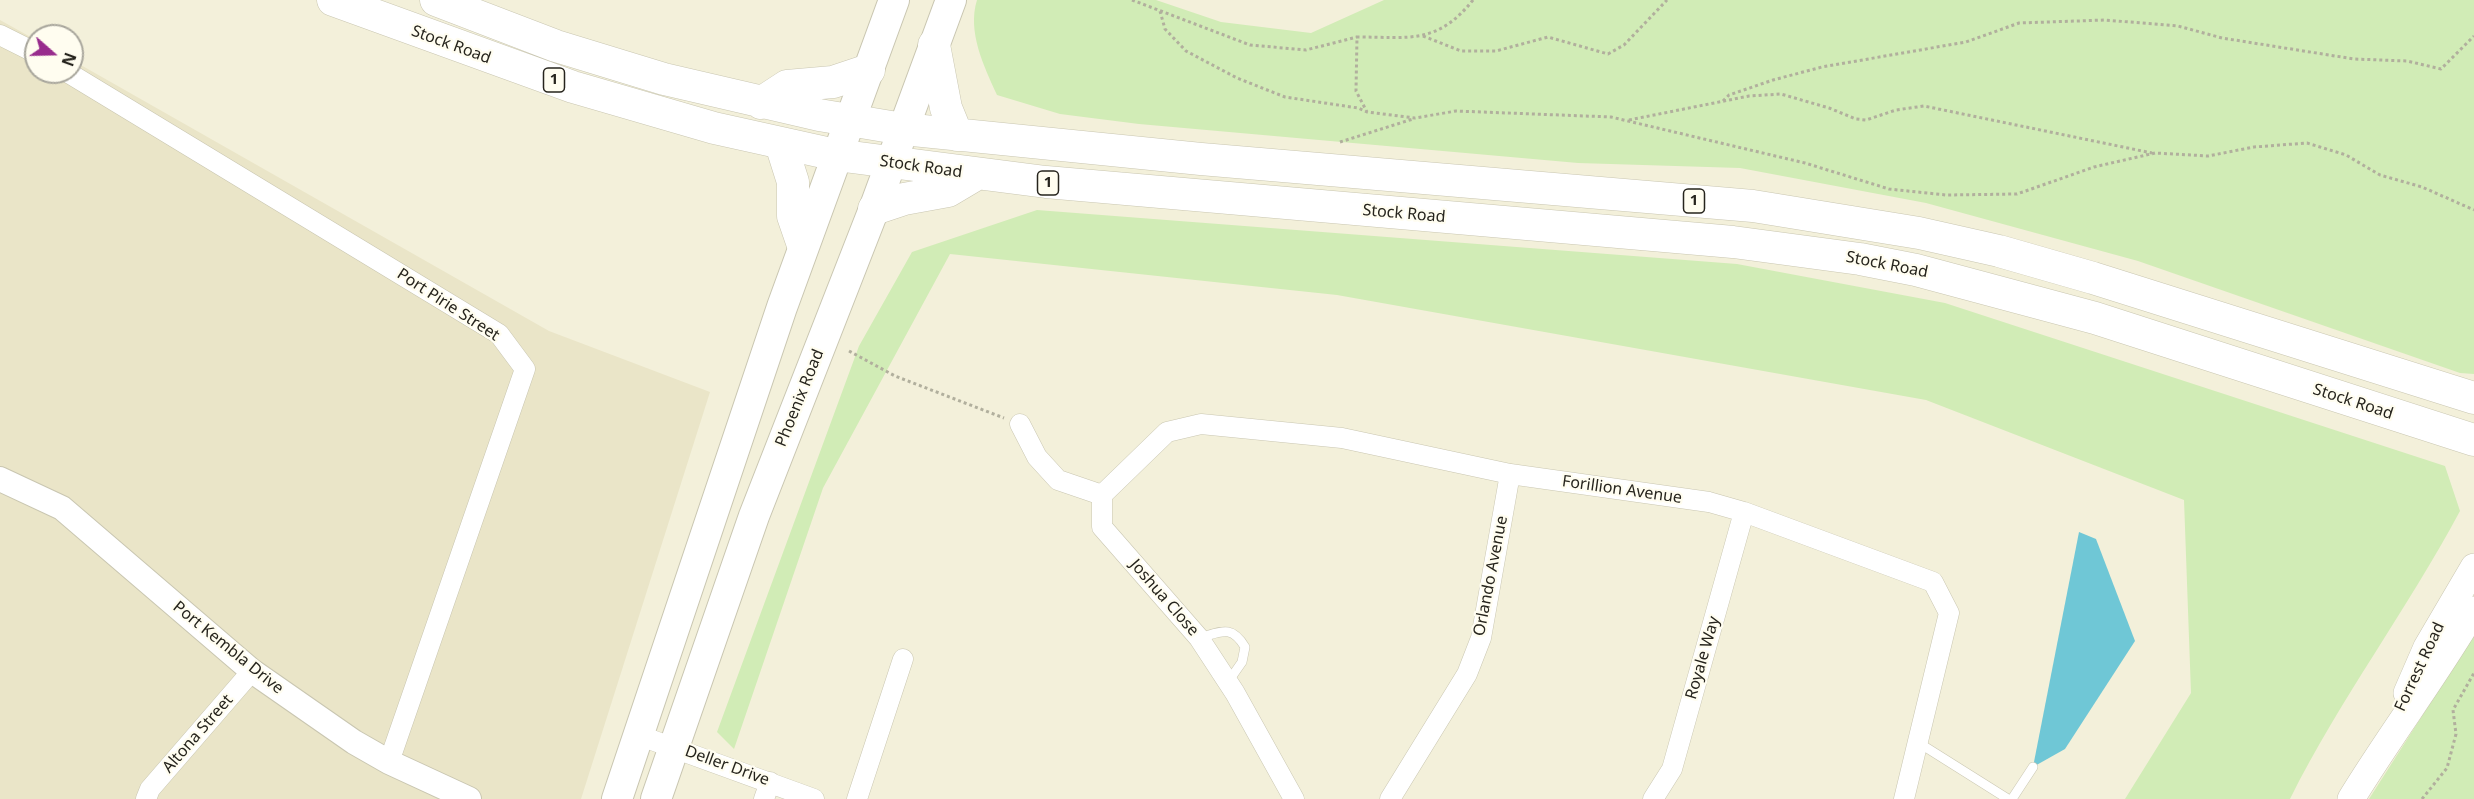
<!DOCTYPE html>
<style>
body{margin:0}
#map{position:relative;width:2474px;height:799px;overflow:hidden;background:#f3f0da;font-family:"Noto Sans",sans-serif}
canvas{display:block}
.north{position:absolute;left:24px;top:24px;width:60px;height:60px;box-sizing:border-box;background:#fffdf0;border:2px solid #a8a69c;border-radius:50%;rotate:110deg;font-size:16px;font-weight:700;line-height:24px;text-align:center;color:#26241d}
.north::after{content:'';display:block;margin:auto;width:21px;height:27px;background:#982c8d;clip-path:polygon(50% 0,100% 100%,50% 72%,0 100%)}
</style>
<div id="map">
<canvas width="2474" height="799"></canvas>
<div class="north">N</div>
</div>
<script>
const ctx = document.querySelector('canvas').getContext('2d');
ctx.lineJoin = 'round';
function fillPath(path, color) { ctx.fillStyle = color; ctx.fill(path, 'evenodd'); }
function trace(path, color, width, dash) { ctx.strokeStyle = color; ctx.lineWidth = width; ctx.lineCap = dash ? 'butt' : 'round'; ctx.setLineDash(dash || []); ctx.stroke(path); }
function label(font, color, halo, rows, align = 'center') {
  ctx.font = font + ' "Noto Sans",sans-serif'; ctx.lineWidth = 4.5; ctx.setLineDash([]); ctx.textBaseline = 'middle'; ctx.strokeStyle = halo; ctx.fillStyle = color; for (const [text, x, y, turn = 0] of rows) {
    ctx.save(); ctx.translate(x, y); ctx.rotate((+turn || 0) * Math.PI / 180); ctx.textAlign = isNaN(turn) ? turn : align; if (halo) ctx.strokeText(text, 0, 0); ctx.fillText(text, 0, 0); ctx.restore();
  }
}
fillPath(new Path2D(`
 M0,20l36,20v32h36v-12l477,271 161,61 -129,407h-581z`), '#eae5c8');
fillPath(new Path2D(`
 M977,0h179l65,22 90,11 73,-33h1090v374l-14,-1 -322,-112 -212,-58 -186,-35 -162,-5 -439,-39 -79,-10 -63,-19c-13,-29 -30,-63 -20,-95z
 M1037,210l700,54 208,39 500,163 15,45c-53,99 -120,188 -170,288h-165l66,-106 -7,-193 -258,-100 -589,-105 -387,-41 -127,234 -89,261 -17,-17 142,-386 53,-94z
 M2474,628v171h-105l60,-94z`), '#d1ecb6');
fillPath(new Path2D(`
 M2079,532l17,7 39,102 -70,108 -32,18z`), '#6fc7d6');
const service = new Path2D(`
 M1199,638c22,-6 32,-14 46,9l-3,15 -14,20
 M1919,743l89,56
 M2012,799l21,-32`);
const minor = new Path2D(`
 M0,35l36,18
 M67,72l432,262 26,35 -136,393
 M1020,424l17,33 21,23 44,15
 M1102,495l65,-63 34,-8 141,14 168,36 199,28 35,10 189,70 16,31 -45,186
 M1102,495v32l97,111 36,55 59,106
 M638,735l176,64
 M146,799l4,-10 102,-118
 M764,799l6,-17
 M857,799l46,-140
 M1390,799l77,-125 14,-36 29,-164
 M1653,799l19,-30 72,-257`);
const tertiary = new Path2D(`
 M0,479l62,29 190,163 102,71 35,20 80,37`);
const secondary = new Path2D(`
 M2407,693l20,-46 47,-80
 M2351,799c39,-64 85,-124 123,-189`);
const primary = new Path2D(`
 M617,799l165,-492 112,-307
 M656,799l98,-283 120,-307 77,-209`);
const trunk = new Path2D(`
 M333,0l240,87 141,41 122,27 210,27 687,60 127,17 56,11 179,48 379,122
 M436,0l120,46 108,33 155,36 84,14 298,30 552,47 166,27 80,18 94,27 381,120
 M934,45l12,63 11,27
 M761,103l26,-17 46,-4 36,-12
 M781,144l12,38v34l10,29
 M874,209l30,-10 44,-8 27,-16`);
trace(service, '#c9c6b1', 10);
trace(minor, '#c9c6b1', 21);
trace(tertiary, '#c9c6b1', 26);
trace(secondary, '#c9c6b1', 28);
trace(primary, '#c9c6b1', 32);
trace(trunk, '#c9c6b1', 33);
trace(new Path2D(`
 M1132,0l118,45 56,5 51,-13
 M1473,0c-36,45 -64,37 -116,37l-1,54 11,21 48,6 41,-7 155,6 194,46 84,26 57,6 71,-1 77,-27 61,-14 53,3 46,-9 53,-4 39,12 34,20 42,12 52,23
 M1160,11l5,18 21,22 51,27 48,19 73,11 9,4
 M1423,36l38,15h35l52,-14 60,17 16,-9 43,-45
 M1723,101l6,-6 44,-15 49,-13 144,-25 53,-19 86,-3 73,6 44,12 132,21 53,2 34,8 33,-33
 M1629,120l120,-24 32,-2 48,14 27,11 10,1 30,-10 28,-4 228,47
 M1340,142l73,-23
 M849,351l46,25 109,42
 M2422,799l25,-31 9,-34 -3,-24 21,-37`), '#b1af9d', 3, [3, 3]);
trace(service, '#fff', 9);
trace(minor, '#fff', 20);
trace(tertiary, '#fff', 24);
trace(secondary, '#fff', 27);
trace(primary, '#fff', 30);
trace(trunk, '#fff', 32);
for (const [x, y, w] of [
 [554,80,21],
 [1048,183,21],
 [1694,201,21]
]) { const box = new Path2D(); box.roundRect(x - w / 2, y - 12, w, 24, 4.5); ctx.fillStyle = '#fffdf0'; ctx.fill(box); trace(box, '#26241d', 1.5); }
label('bold 15px', '#26241d', null, [
 ["1",554,80],
 ["1",1048,183],
 ["1",1694,201]
]);
label('16px', '#26241d', '#fffdf0', [
 ["Stock Road",451,45,20],
 ["Stock Road",921,167,8],
 ["Stock Road",1404,214,5],
 ["Stock Road",1887,265,11],
 ["Port Pirie Street",448,305,33],
 ["Phoenix Road",800,398,-68],
 ["Stock Road",2353,402,18],
 ["Forillion Avenue",1622,490,8],
 ["Orlando Avenue",1491,576,-79],
 ["Joshua Close",1164,598,49],
 ["Port Kembla Drive",228,648,39],
 ["Royale Way",1703,658,-74],
 ["Forrest Road",2420,667,-65],
 ["Altona Street",198,734,-49],
 ["Deller Drive",727,766,20]
]);
</script>
